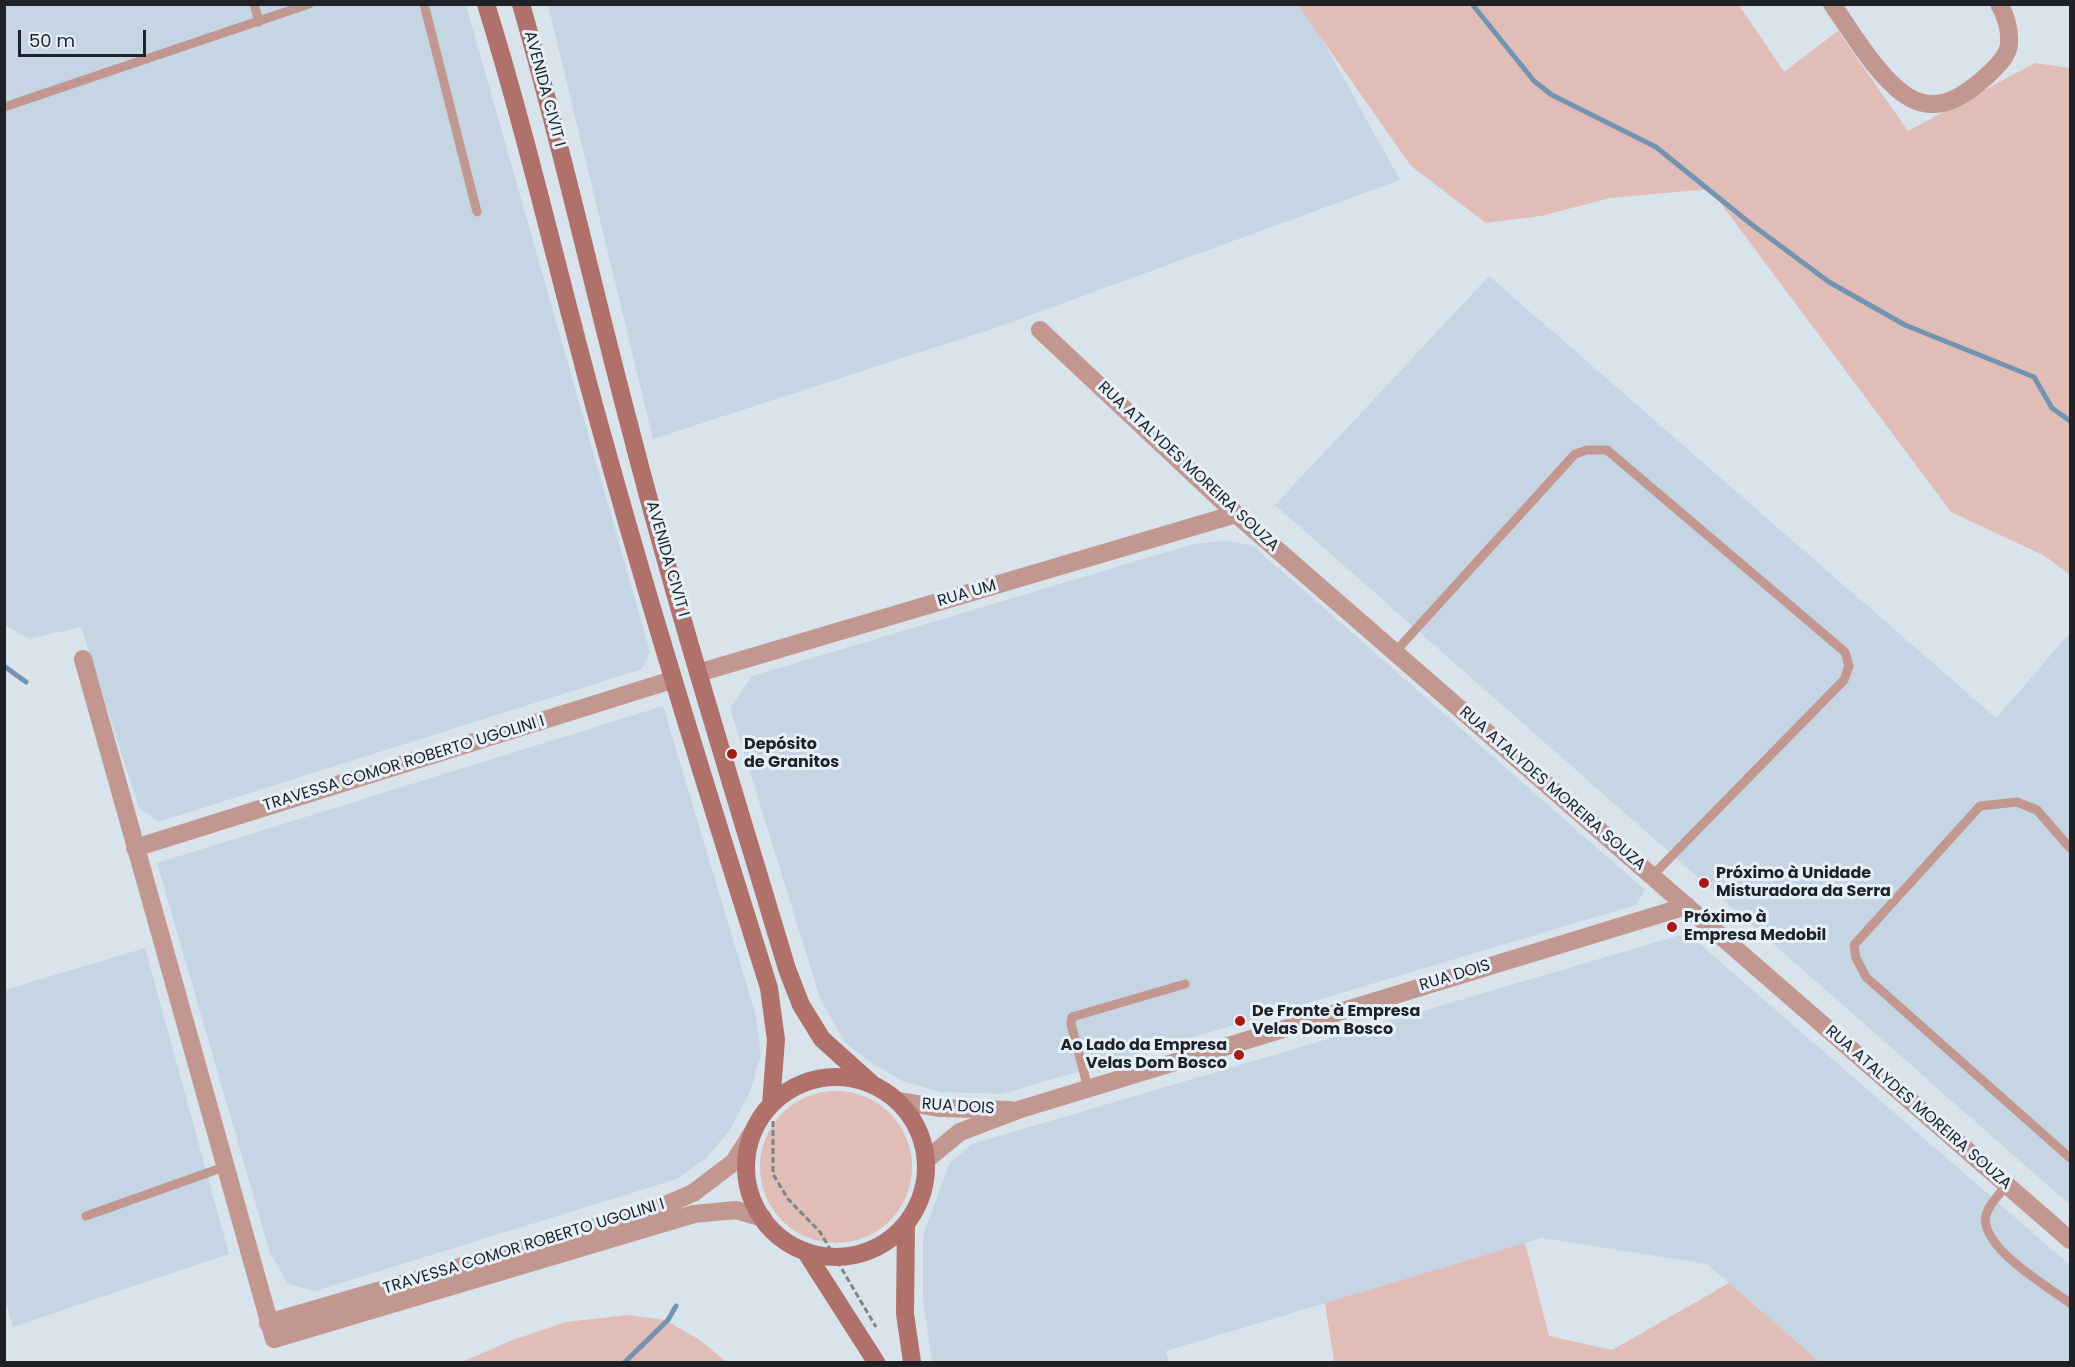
<!DOCTYPE html>
<meta charset="utf-8">
<style>
body{margin:0}
#map{position:relative;width:2075px;height:1367px;overflow:hidden;background:#d9e3ec;font-family:Poppins,sans-serif}
canvas{display:block}
.frame{position:absolute;inset:0;border:6px solid #1e2125;pointer-events:none}
.scale{position:absolute;left:18px;top:30px;width:128px;height:27px;box-sizing:border-box;border:3px solid #1e2125;border-top:0;padding-left:8px;font-size:18px;line-height:21px;white-space:nowrap;color:#1e2125;-webkit-text-stroke:4px #e6f0f9;paint-order:stroke}
</style>
<div id="map">
<canvas width="2075" height="1367"></canvas>
<div class="frame"></div>
<div class="scale">50 m</div>
</div>
<script>
const ctx = document.querySelector('canvas').getContext('2d');
ctx.lineJoin = 'round';
function fillPath(path, color) { ctx.fillStyle = color; ctx.fill(path, 'evenodd'); }
function trace(path, color, width, dash) { ctx.strokeStyle = color; ctx.lineWidth = width; ctx.lineCap = dash ? 'butt' : 'round'; ctx.setLineDash(dash || []); ctx.stroke(path); }
function label(font, color, halo, rows, align = 'center') {
  ctx.font = font + ' Poppins,sans-serif'; ctx.lineWidth = 6; ctx.setLineDash([]); ctx.textBaseline = 'middle'; ctx.strokeStyle = halo; ctx.fillStyle = color; for (const [text, x, y, turn = 0] of rows) {
    ctx.save(); ctx.translate(x, y); ctx.rotate((+turn || 0) * Math.PI / 180); ctx.textAlign = isNaN(turn) ? turn : align; if (halo) ctx.strokeText(text, 0, 0); ctx.fillText(text, 0, 0); ctx.restore();
  }
}
fillPath(new Path2D(`
 M5,5h461l184,647 -8,17 -484,153 -19,-14 -58,-181 -52,12 -24,-14z
 M548,5h755l97,175 -402,147 -345,112z
 M1489,276l507,442 74,-85v572l-795,-700z
 M1223,541l29,4 393,345 -9,15 -633,189 -62,-2 -39,-11 -35,-21 -22,-18 -24,-41 -91,-293 22,-32 441,-132z
 M663,706l93,310 5,39 -11,37 -20,38 -24,28 -29,21 -362,112 -27,-7 -18,-31 -113,-390z
 M1687,933l383,332v97h-250l-113,-98 -165,-26 -376,113 3,11h-237l-9,-62v-64l26,-72 23,-20z
 M145,948l84,306 -216,73 -9,-30v-307z`), '#c6d5e3');
fillPath(new Path2D(`
 M1298,5h441l45,67 54,-41 70,100 127,-68 35,5v507l-25,-19 -94,-44 -241,-323 -100,9 -69,18 -55,7 -75,-57z
 M760 1167a76 76 0 1 1 152 0a76 76 0 1 1-152 0Z
 M1525,1243l24,93 63,14 117,-67 91,79h-486l-9,-59z
 M627,1315l38,5 33,19 29,23h-265l48,-21 56,-19z`), '#e1bdb7');
trace(new Path2D(`
 M1472,4l62,77 18,14 104,52 95,77 78,58 76,43 129,52 18,31 18,13
 M4,666l22,16
 M625,1362l43,-42 8,-14`), '#7394b1', 5);
trace(new Path2D(`
 M773,1121v53l15,25 32,33 56,95`), '#7e848b', 3, [6, 3]);
trace(new Path2D(`
 M254,4l5,18
 M424,4l53,208
 M4,107l305,-103
 M1395,652l180,-198 12,-4h20l238,202 4,14 -5,14 -192,196
 M2070,848l-33,-38 -20,-8 -37,4 -126,139 2,13 10,19 204,181
 M1088,1088l-17,-64 1,-7 113,-33
 M2006,1185c-5,8 -15,17 -19,27 -13,32 61,75 83,91
 M86,1216l138,-49`), '#c19790', 9);
trace(new Path2D(`
 M1832,4c20,28 49,79 80,95 30,15 56,-6 77,-25 8,-8 19,-18 20,-30 1,-14 -3,-28 -10,-40
 M1040,330l196,184 834,726
 M83,659l191,680 420,-125 42,-4 27,8
 M698,673l538,-159
 M135,848l537,-168
 M898,1101l43,7 69,2
 M926,1160l34,-28 58,-22 669,-204
 M268,1323l381,-111 44,-19 41,-31 20,-32`), '#c19790', 18);
trace(new Path2D(`
 M486,4c45,145 77,292 118,437 51,184 108,365 165,547l7,52 -5,64
 M521,4c40,139 71,280 108,420 47,183 104,364 158,545l14,36 21,34 50,45
 M746 1167a90 90 0 1 1 180 0a90 90 0 1 1-180 0Z
 M906,1224l-1,90 7,48
 M805,1251l71,111`), '#af7169', 18);
for (const [x, y, r, color] of [
 [732,754,6,"#ab1917"],
 [1704,883,6,"#ab1917"],
 [1672,927,6,"#ab1917"],
 [1240,1021,6,"#ab1917"],
 [1239,1055,6,"#ab1917"]
]) { const dot = new Path2D(); dot.arc(x, y, r, 0, 2 * Math.PI); ctx.fillStyle = color; ctx.fill(dot); trace(dot, '#e6f0f9', 2); }
label('16px', '#1e2125', '#e6f0f9', [
 ["AVENIDA CIVIT I",544,89,75],
 ["RUA ATALYDES MOREIRA SOUZA",1188,467,43],
 ["AVENIDA CIVIT I",667,559,74],
 ["RUA UM",967,594,-16],
 ["TRAVESSA COMOR ROBERTO UGOLINI I",404,764,-17],
 ["RUA ATALYDES MOREIRA SOUZA",1552,789,41],
 ["RUA DOIS",1455,976,-17],
 ["RUA DOIS",958,1107,4],
 ["RUA ATALYDES MOREIRA SOUZA",1918,1108,41],
 ["TRAVESSA COMOR ROBERTO UGOLINI I",524,1247,-17]
]);
label('bold 16px', '#1e2125', '#e6f0f9', [
 ["Depósito",744,745],
 ["de Granitos",744,763],
 ["Próximo à Unidade",1716,874],
 ["Misturadora da Serra",1716,892],
 ["Próximo à",1684,918],
 ["Empresa Medobil",1684,936],
 ["De Fronte à Empresa",1252,1012],
 ["Velas Dom Bosco",1252,1030],
 ["Ao Lado da Empresa",1227,1046,"right"],
 ["Velas Dom Bosco",1227,1064,"right"]
], 'left');
</script>
